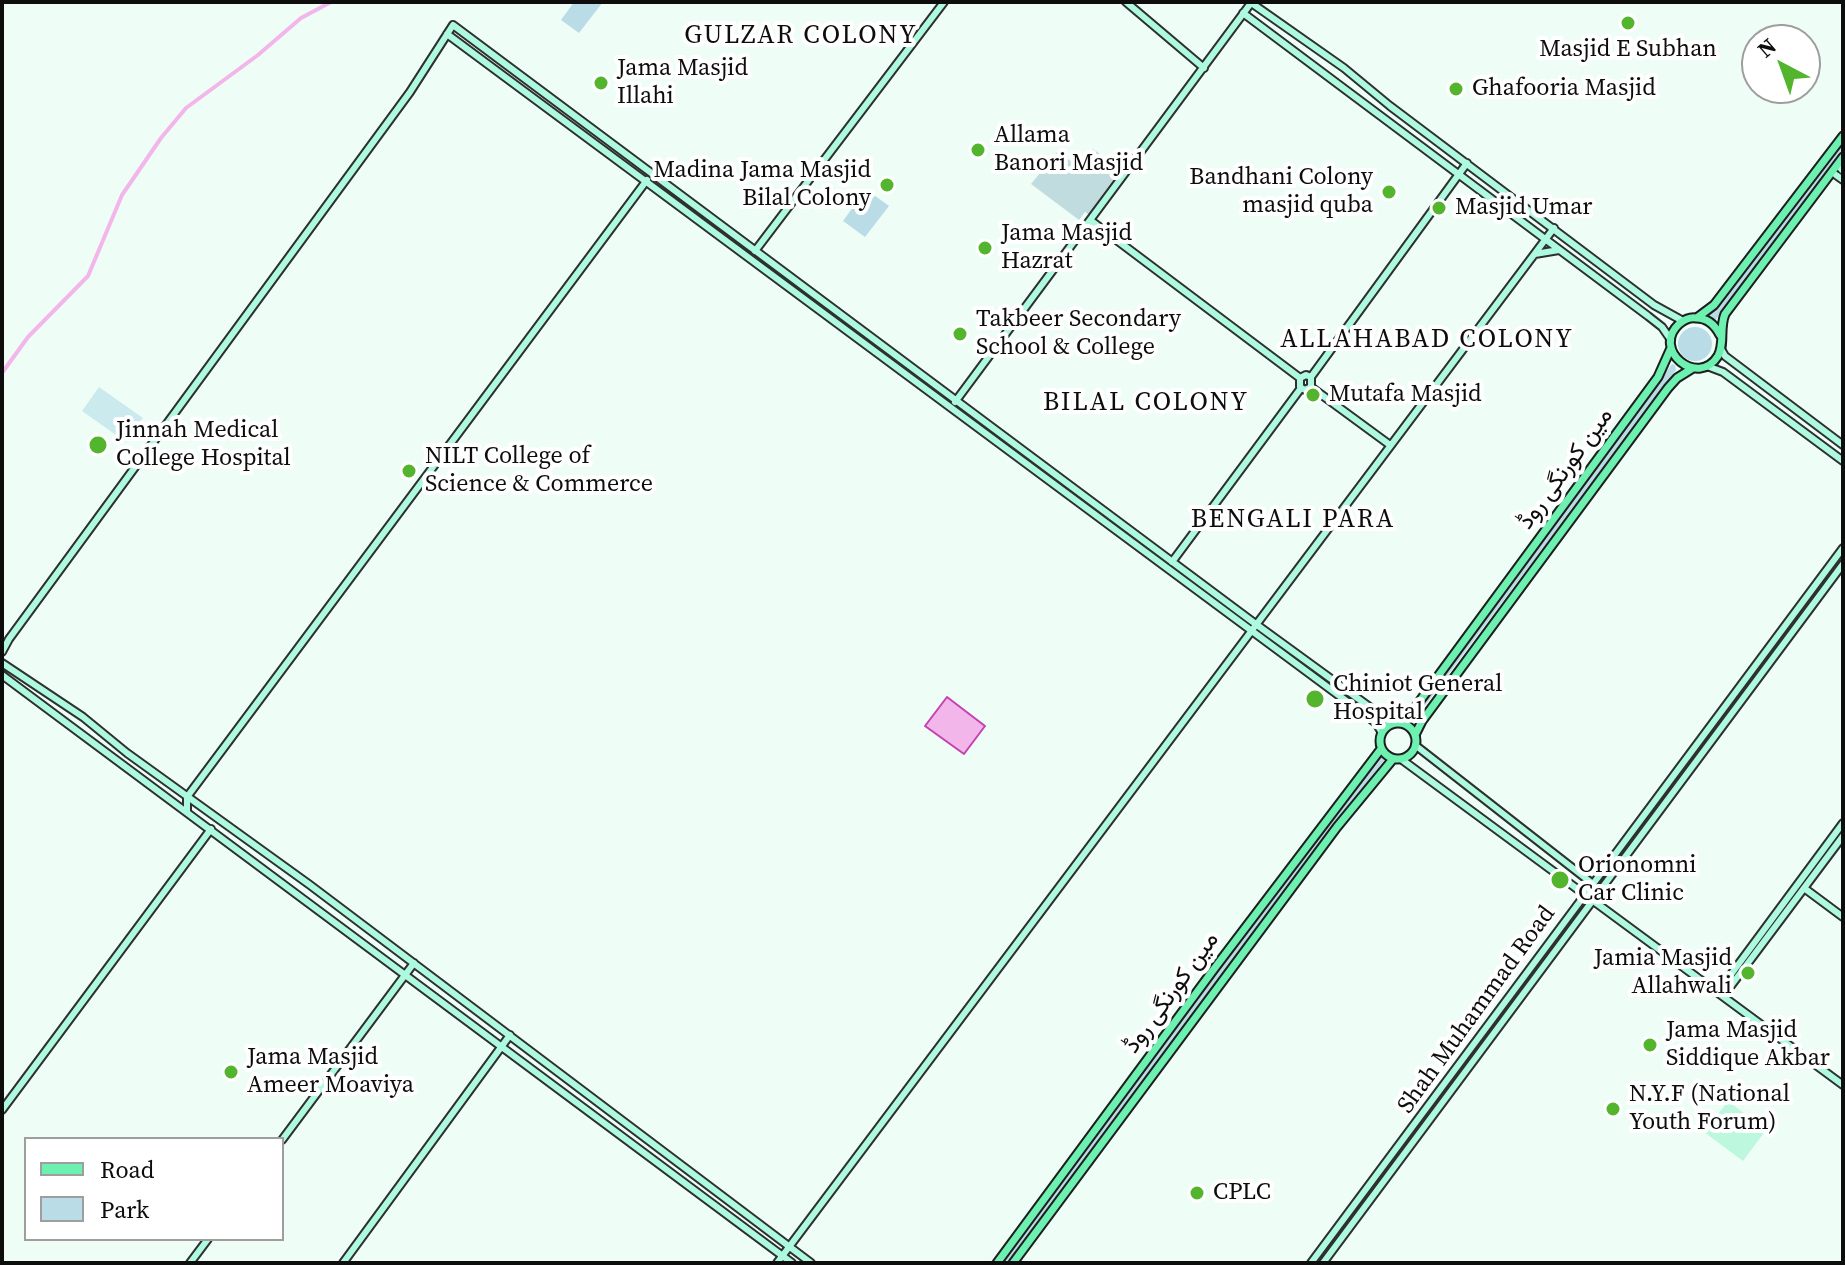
<!DOCTYPE html>
<meta charset="utf-8">
<style>
body{margin:0}
#map{position:relative;width:1845px;height:1265px;overflow:hidden;background:#eefef7;font-family:"Source Serif 4",serif}
canvas{display:block}
.frame{position:absolute;inset:0;border:4px solid #0d0d0d;pointer-events:none}
.legend{position:absolute;left:24px;top:1137px;width:260px;height:104px;box-sizing:border-box;background:#fff;border:2px solid #9e9e9e;margin:0;padding:10px 14px;list-style:none;font-size:24px;color:#0d0d0d}
.legend li{display:flex;align-items:center;gap:16px;height:40px}
.legend b{width:40px;border:2px solid #9e9e9e}
.north{position:absolute;left:1741px;top:24px;width:80px;height:80px;box-sizing:border-box;background:#fff;border:2px solid #9e9e9e;border-radius:50%;rotate:319deg;font-size:22px;font-weight:700;line-height:32px;text-align:center;color:#0d0d0d}
.north::after{content:'';display:block;margin:auto;width:28px;height:36px;background:#53b52d;clip-path:polygon(50% 0,100% 100%,50% 72%,0 100%)}
</style>
<div id="map">
<canvas width="1845" height="1265"></canvas>
<div class="frame"></div>
<ul class="legend">
<li><b style="height:10px;background:#6cf1b1"></b>Road</li>
<li><b style="height:22px;background:#badce7"></b>Park</li>
</ul>
<div class="north">N</div>
</div>
<script>
const ctx = document.querySelector('canvas').getContext('2d');
ctx.lineJoin = 'round';
function fillPath(path, color) { ctx.fillStyle = color; ctx.fill(path, 'evenodd'); }
function trace(path, color, width, dash) { ctx.strokeStyle = color; ctx.lineWidth = width; ctx.lineCap = dash ? 'butt' : 'round'; ctx.setLineDash(dash || []); ctx.stroke(path); }
function label(font, color, halo, rows, align = 'center') {
  ctx.font = font + ' "Source Serif 4",Vazirmatn,serif'; ctx.lineWidth = 8; ctx.setLineDash([]); ctx.textBaseline = 'middle'; ctx.strokeStyle = halo; ctx.fillStyle = color; for (const [text, x, y, turn = 0] of rows) {
    ctx.save(); ctx.translate(x, y); ctx.rotate((+turn || 0) * Math.PI / 180); ctx.textAlign = isNaN(turn) ? turn : align; if (halo) ctx.strokeText(text, 0, 0); ctx.fillText(text, 0, 0); ctx.restore();
  }
}
fillPath(new Path2D(`
 M574,2h29l-24,31 -18,-13z
 M1843,140v9l-128,172 -6,-5z
 M866,189l23,17 -24,31 -22,-16z
 M1678 344a17 17 0 1 1 34 0a17 17 0 1 1-34 0Z
 M1672,364l3,1 1,5 -264,353 -2,-4z
 M1380,754l5,5 -377,504h-8z`), '#badce7');
fillPath(new Path2D(`
 M1728,1101l38,29 -23,31 -39,-29z`), '#bdf7dd');
fillPath(new Path2D(`
 M1093,149l29,21 -33,45 -4,-3 -6,8 -48,-36 27,-33 20,16z`), '#c1dcdf');
fillPath(new Path2D(`
 M99,387l44,31 -17,24 -44,-31z`), '#cbeaee');
const water = new Path2D(`
 M947,697l38,29 -21,28 -39,-28z`);
fillPath(water, '#f3b6ea');
trace(water, '#c641b0', 2);
trace(new Path2D(`
 M2,373l26,-36 60,-61 34,-81 39,-57 25,-30 72,-53 43,-37 30,-16`), '#f3b6ea', 4);
const secondary = new Path2D(`
 M1126,2l78,66
 M1250,2l94,66 46,38 264,199 29,16
 M1243,13l405,303 14,11 9,13
 M447,34l929,689 6,10
 M1841,169l2,2
 M1836,175l7,5
 M1090,220l210,158 6,-3 5,2v10l-6,3 -5,-3v-9
 M755,251l189,-249
 M1535,254l24,-4
 M1721,349l4,7 118,89
 M1707,366l16,6 120,89
 M1311,377l156,-214
 M1311,387l79,58
 M955,402l296,-399
 M1172,562l129,-174
 M2,652l7,-13 401,-547 43,-67 804,600 136,99
 M2,663l81,54 44,36 183,132 501,378
 M2,675l790,588
 M1415,745l178,139
 M1401,759l442,326
 M187,811v-14l460,-617
 M1804,888l39,29
 M1718,992l125,-169
 M1724,995l119,-159
 M2,1110l209,-281
 M282,1140l132,-177
 M190,1263l18,-24
 M343,1263l167,-228
 M777,1263l777,-1035
 M1311,1263l532,-715
 M1323,1263l520,-699`);
const primary = new Path2D(`
 M1698,317l16,-12 129,-169
 M1720,335c-5,-10 -12,-17 -24,-17 -6,-1 -12,2 -17,6 -28,26 19,64 39,32 7,-12 1,-28 7,-42l118,-157
 M1400,723l11,-10 247,-336 13,-29
 M1380 741a18 18 0 1 1 36 0a18 18 0 1 1-36 0Z
 M1415,735l7,-14 246,-333 9,-10 16,-10
 M997,1263l217,-294 167,-220
 M1013,1263l324,-436 56,-68`);
trace(secondary, '#2f2f2f', 10);
trace(primary, '#1e1e1e', 11);
trace(secondary, '#adfae0', 6);
trace(primary, '#6cf1b1', 7);
for (const [x, y, r, color] of [
 [1628,23,8,"#53b52d"],
 [601,83,8,"#53b52d"],
 [1456,89,8,"#53b52d"],
 [978,150,8,"#53b52d"],
 [887,185,8,"#53b52d"],
 [1389,192,8,"#53b52d"],
 [1439,208,8,"#53b52d"],
 [985,248,8,"#53b52d"],
 [960,334,8,"#53b52d"],
 [1313,395,8,"#53b52d"],
 [98,445,10,"#53b52d"],
 [409,471,8,"#53b52d"],
 [1315,699,10,"#53b52d"],
 [1560,880,10,"#53b52d"],
 [1748,973,8,"#53b52d"],
 [1650,1045,8,"#53b52d"],
 [231,1072,8,"#53b52d"],
 [1613,1109,8,"#53b52d"],
 [1197,1193,8,"#53b52d"]
]) { const dot = new Path2D(); dot.arc(x, y, r, 0, 2 * Math.PI); ctx.fillStyle = color; ctx.fill(dot); trace(dot, '#fff', 3); }
label('24px', '#0d0d0d', '#fff', [
 ["Masjid E Subhan",1628,50,"center"],
 ["Jama Masjid",617,69],
 ["Illahi",617,97],
 ["Ghafooria Masjid",1472,89],
 ["Allama",994,136],
 ["Banori Masjid",994,164],
 ["Madina Jama Masjid",871,171,"right"],
 ["Bilal Colony",871,199,"right"],
 ["Bandhani Colony",1373,178,"right"],
 ["masjid quba",1373,206,"right"],
 ["Masjid Umar",1455,208],
 ["Jama Masjid",1001,234],
 ["Hazrat",1001,262],
 ["Takbeer Secondary",976,320],
 ["School & College",976,348],
 ["Mutafa Masjid",1329,395],
 ["Jinnah Medical",116,431],
 ["College Hospital",116,459],
 ["NILT College of",425,457],
 ["Science & Commerce",425,485],
 ["Chiniot General",1333,685],
 ["Hospital",1333,713],
 ["Orionomni",1578,866],
 ["Car Clinic",1578,894],
 ["Jamia Masjid",1732,959,"right"],
 ["Allahwali",1732,987,"right"],
 ["Jama Masjid",1666,1031],
 ["Siddique Akbar",1666,1059],
 ["Jama Masjid",247,1058],
 ["Ameer Moaviya",247,1086],
 ["N.Y.F (National",1629,1095],
 ["Youth Forum)",1629,1123],
 ["CPLC",1213,1193]
], 'left');
label('24px', '#0d0d0d', '#fff', [
 ["مین کورنگی روڈ",1566,469,-54],
 ["مین کورنگی روڈ",1172,993,-54],
 ["Shah Muhammad Road",1477,1010,-54]
]);
ctx.letterSpacing = '2px';
label('26px', '#0d0d0d', '#fff', [
 ["GULZAR COLONY",801,36],
 ["ALLAHABAD COLONY",1427,340],
 ["BILAL COLONY",1146,403],
 ["BENGALI PARA",1293,520]
]);
ctx.letterSpacing = '0px';
</script>
